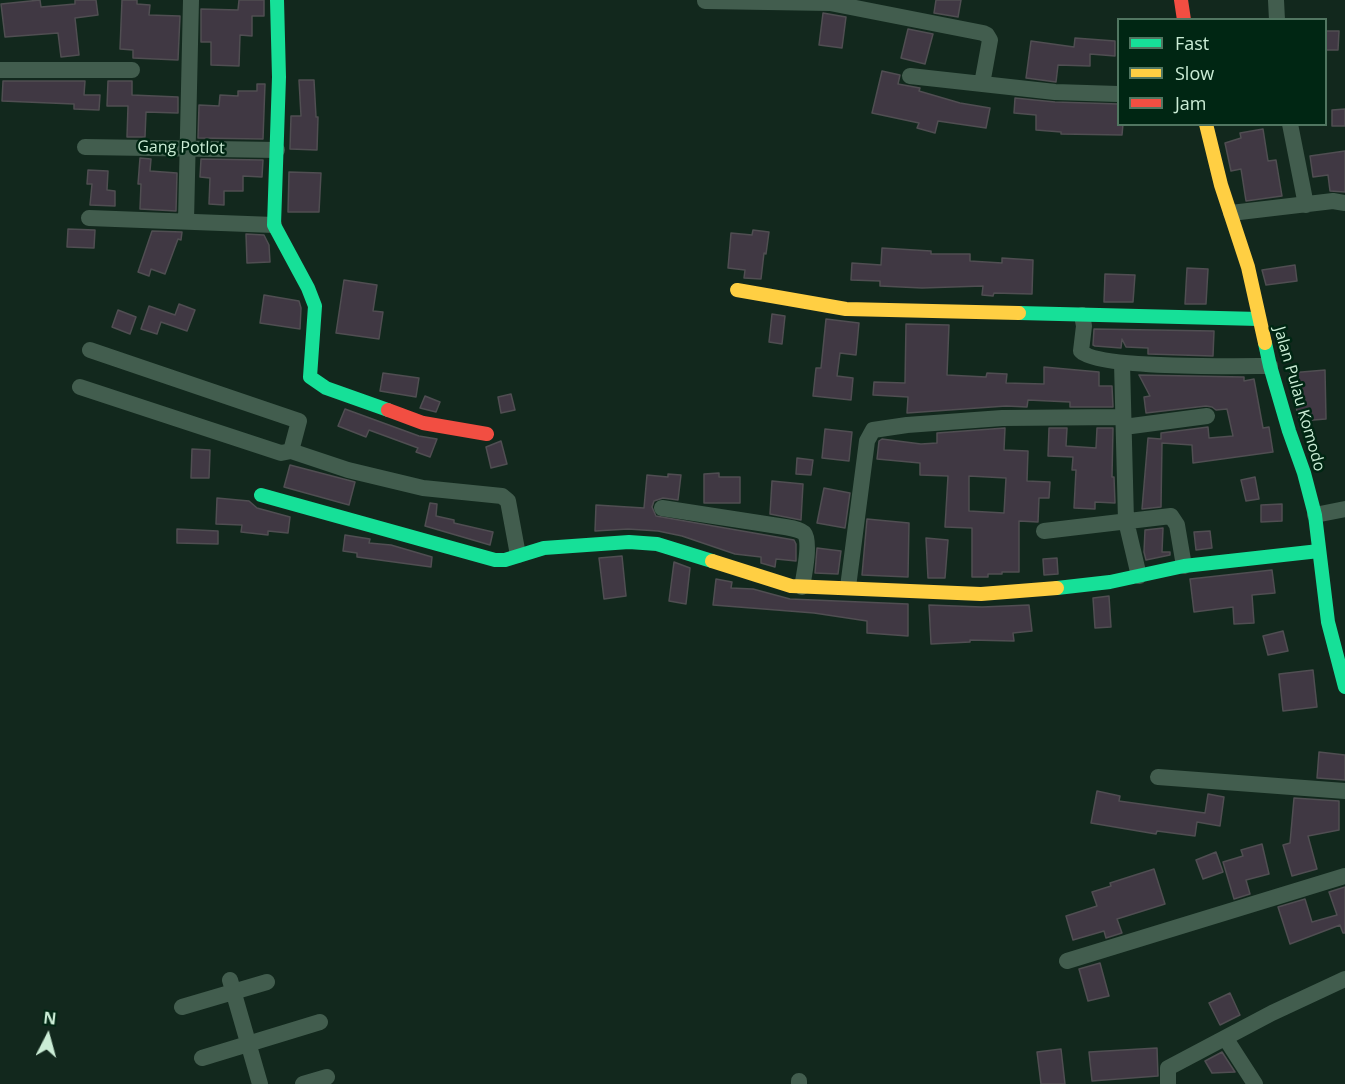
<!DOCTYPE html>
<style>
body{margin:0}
#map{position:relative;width:1345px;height:1084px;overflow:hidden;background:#12281d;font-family:"Open Sans",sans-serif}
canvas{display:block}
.legend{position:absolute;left:1117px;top:18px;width:210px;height:108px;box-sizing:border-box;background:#002613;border:2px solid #517661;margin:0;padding:8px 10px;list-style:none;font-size:18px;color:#cbedd6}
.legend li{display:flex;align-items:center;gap:12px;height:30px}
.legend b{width:30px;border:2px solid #517661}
.north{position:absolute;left:18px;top:1006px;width:60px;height:60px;-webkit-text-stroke:4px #002613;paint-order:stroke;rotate:6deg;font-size:16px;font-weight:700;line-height:24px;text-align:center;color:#cbedd6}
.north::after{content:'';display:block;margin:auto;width:21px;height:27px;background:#cbedd6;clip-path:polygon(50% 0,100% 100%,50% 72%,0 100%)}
</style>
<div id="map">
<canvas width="1345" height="1084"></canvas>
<ul class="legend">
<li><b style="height:8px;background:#16e098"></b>Fast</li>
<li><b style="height:8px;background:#ffcf43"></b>Slow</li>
<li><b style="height:8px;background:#f24e42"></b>Jam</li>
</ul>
<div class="north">N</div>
</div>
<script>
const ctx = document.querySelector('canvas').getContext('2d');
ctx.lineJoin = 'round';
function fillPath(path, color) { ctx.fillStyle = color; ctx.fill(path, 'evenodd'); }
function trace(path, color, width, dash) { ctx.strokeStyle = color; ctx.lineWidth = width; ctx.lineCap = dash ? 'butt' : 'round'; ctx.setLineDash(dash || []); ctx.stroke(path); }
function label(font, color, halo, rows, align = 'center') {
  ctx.font = font + ' "Open Sans",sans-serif'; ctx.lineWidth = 5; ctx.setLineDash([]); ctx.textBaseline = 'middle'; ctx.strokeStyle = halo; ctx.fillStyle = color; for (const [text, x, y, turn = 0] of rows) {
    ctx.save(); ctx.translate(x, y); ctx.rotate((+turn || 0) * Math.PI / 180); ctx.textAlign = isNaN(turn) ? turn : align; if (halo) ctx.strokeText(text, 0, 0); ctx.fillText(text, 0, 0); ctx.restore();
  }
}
const building = new Path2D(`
 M40,0l1,7 34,-3v-4h21l2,15 -23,3 4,37 -18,2 -3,-24 -53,4 -4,-33z
 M122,0h15v4l13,1 -1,10 31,1 -2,44 -45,-2v-8l-13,-1z
 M239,0h25v16h-12v20l-12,-1 -1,31 -28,-1v-23h-10v-33l37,1z
 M936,0h25l-3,17 -24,-4z
 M823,13l23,4 -4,31 -23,-3z
 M908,29l25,5 -8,30 -24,-6z
 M1326,31h13l-1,19h-12z
 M1075,38l40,3v15l-25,-2v12l-32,-1 -2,17 -30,-4 5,-37 43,6z
 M882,71l18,4 -2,9 22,4 -1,3 41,12 30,5 -4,20 -48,-7 -3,12 -18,-5 2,-5 -47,-10z
 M299,80h15l2,37h2l-1,33 -27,-1 1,-33h10z
 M3,81h82l-1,14h16l-1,15 -25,-1v-5l-72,-3z
 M132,81v14l46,2v16l-32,-1 -1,25h-18l1,-31h-21l1,-25z
 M257,84h8l-2,55 -65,-1 1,-33 20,1 1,-11 18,1v-5h19z
 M1015,98l40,4 64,2v20h4l-1,11 -61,-1v-2l-25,-2v-15l-22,-2z
 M1345,109v17h-13v-16z
 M1263,129l5,32 8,-1 6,36 -36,5 -5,-32 -10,2 -6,-28 16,-5 -1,-5z
 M1345,151v41l-15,-1 -2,-16 -15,2 -3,-21z
 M140,158l11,1 -1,12 27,2 -1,38 -36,-2 1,-25h-3z
 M201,159l62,1 -1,17 -19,-1v15h-19v14l-15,-1 1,-26 -10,-1z
 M88,170l20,1 -1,19 8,1v15l-25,-1 2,-21h-5z
 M289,172l32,1 -2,39h-31z
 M68,229l27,1 -1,18 -27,-1z
 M753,230l16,2 -3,22 -2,-1 -3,26 -17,-1 1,-8 -17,-2 3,-35 21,2z
 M152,231l30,1 -1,8 -3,-1 -13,35 -14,-5 -2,7 -11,-4z
 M246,234l18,1 5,10 1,17 -23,1z
 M882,248l49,3v3h39v7l32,2v-5l31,2 -1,34 -38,-1 -1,3 -11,-1 1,-9 -61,2 -42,-2v-5l-29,-1 1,-17 29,2z
 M1295,265l2,16 -31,4 -4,-15z
 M1187,268l21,1 -2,35h-21z
 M1105,274l30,1 -2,27h-29z
 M344,280l33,5 -4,26 10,1 -4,27 -43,-6z
 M264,295l35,6 2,7 -1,21 -40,-6z
 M179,304l16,6 -8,21 -26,-9 -4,12 -16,-5 8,-23 26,9z
 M118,310l18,7 -6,17 -18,-7z
 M772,314l13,2 -3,28 -13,-2z
 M826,319l33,4 -3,32 -16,-2 -3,23 16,2 -2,22 -38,-4 3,-28h5z
 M906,324l43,1 -2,50 39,2 1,-4 20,1 -1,9 38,1v-17l55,5v14h13l1,21h-43v-5l-42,-2 -1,7 -21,-1 -99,7 1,-16 -35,-2 1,-13 31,1z
 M1094,329l120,2 -1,25 -65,-2v-6l-22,-1 -4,-8 -1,9 -26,-2 -2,-1z
 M1325,370l1,49 -26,2 -8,-28 -2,-20z
 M383,373l36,5 -3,19 -36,-6z
 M1139,375l105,2v4l10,-2 9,49 6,-1 4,25 -80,11 -1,-18 -30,-2 -1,64 -19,2 6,-71 13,1v-6l47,-6 1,11 24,-2 -6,-27 -11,1 -4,-3 -6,-1 -60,7 -2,-16 6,-1z
 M511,394l4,16 -14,3 -3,-16z
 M425,396l15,6 -4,10 -16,-4z
 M345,409l74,27 18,3 -7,18 -14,-5 2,-4 -49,-18 -3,7 -28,-11z
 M1005,428l-1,22 24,1 -1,30 23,1 -1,16h-10l-1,24 -19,-1v51h-17v2h-14v3h-16v-49l-27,-1 3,-51 -28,-1v-12l-43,-4 2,-18 3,-2 39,5 16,-1v-10zM969,476l37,2 -2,35 -35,-2z
 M1049,428h18l-1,18 30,2 1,-20h16l-1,49h2l1,26 -20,-1v7l-21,-1 2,-38h-4l1,-13 -25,-1z
 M825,429l27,3 -3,29 -27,-3z
 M501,441l6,23 -16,4 -5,-21z
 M192,449l18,1 -1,28h-18z
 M797,458l16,2 -2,15 -15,-1z
 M290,465l65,17 -6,23 -65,-18z
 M719,473v4h21v26h-36v-29z
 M668,474l13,1 -3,25 -15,-2 -9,3 -2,6 4,9 138,24 2,4v17l-20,-2 -1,8 -14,-4v-6l-26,-3 -53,-18 -24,-5 -30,-2 -33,2 1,-26 48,3 3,-33 21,2z
 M1255,477l4,22 -13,2 -5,-21z
 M772,481l31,3 -2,36 -31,-6z
 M824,488l26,5 -5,35 -28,-5z
 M217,498l32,3 8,7 33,9 -2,16 -20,-2v4l-27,-3 1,-7 -26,-1z
 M430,503l7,1 -1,12 18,4v3l39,9 -3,13 -65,-19z
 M1282,504v17l-21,1v-17z
 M867,519l42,4 -1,54 -46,-2z
 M1163,528l-1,24h8v3l-24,5 -2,-8 1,-22z
 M177,529l41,2v13l-41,-1z
 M1210,531l2,17 -16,2 -2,-18z
 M345,535l25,4 -1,4 22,2 41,12 -1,10 -74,-10v-4l-14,-2z
 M926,538l22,2 -3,38h-17z
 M817,548l24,3 -3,23 -23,-1z
 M622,556l4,40 -22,3 -5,-41z
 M1057,558l1,16 -14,1 -1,-16z
 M674,562l16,6 -4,36 -17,-3z
 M1272,570l3,23 -23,2 2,28 -20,1 -1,-17 -39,5 -4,-33z
 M716,579l16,3 -1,6 22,1 37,10 118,5v32l-41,-3v-12l-53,-8 -101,-8z
 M1109,596l2,31 -16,1 -2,-30z
 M929,605l53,2 47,-2 3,26 -19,2 1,8 -44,-1v2l-39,2z
 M1283,631l5,20 -20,4 -5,-19z
 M1313,670l4,37 -34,4 -4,-37z
 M1319,752l26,3v25l-28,-2z
 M1097,791l23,5 -1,5 86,12 3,-19 16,3 -4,29 -23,-4 -2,14 -38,-5 -1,3 -65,-11z
 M1294,798l45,3v29l-31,6 9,33 -25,7 -9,-31 7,-2z
 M1262,844l7,30 -23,6 4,14 -16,5 -11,-37 20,-6 -2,-6z
 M1216,852l7,20 -20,7 -7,-19z
 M1154,869l11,35 -48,15 5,14 -16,5 -2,-7 -31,9 -7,-24 31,-10 -5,-14 19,-6 -1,-3z
 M1345,887v46h-2l-3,-8 -50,19 -12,-37 27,-8 7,23 25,-7 -8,-23z
 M1100,963l9,33 -21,5 -9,-32z
 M1230,993l10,22 -20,10 -11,-22z
 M1157,1048l1,28 -66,5 -3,-29z
 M1061,1049l4,35h-24l-4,-32z
 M1222,1052l13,20 -23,1 -7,-12z`);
fillPath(building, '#403843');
trace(building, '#504e52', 1.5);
trace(new Path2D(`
 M1276,0l1,20
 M705,1l125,2 153,30 4,2 3,5 -8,44
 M0,70h132
 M910,76l145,16 63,2
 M1290,124l16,81
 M85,147l192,3
 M1231,213l102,-12 12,2
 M89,218l185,7
 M186,221l5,-221
 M1082,315l2,11 -3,25c15,18 159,15 189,15
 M90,350l209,71 -8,30
 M1122,363l4,158 13,55
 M80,387l201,66 10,-2 57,19 75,18 79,8 6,5 10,54
 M1124,427l83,-11
 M662,508l123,19c6,1 14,2 19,6 7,8 0,43 -2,54
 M1315,515l30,-6
 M1044,531l127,-15 6,9 7,41
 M848,587l19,-146 6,-11 34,-5 95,-7 120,-1
 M1158,777l187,14
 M1067,961l278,-85
 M230,980l30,104
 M182,1007l85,-25
 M1226,1039l29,45
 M202,1058l118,-36
 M303,1084l24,-7
 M799,1084v-3
 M1168,1084v-16l104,-55 73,-34`), '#425d4e', 16);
trace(new Path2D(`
 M277,0l2,77 -5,148 34,63 7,18 -5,71 16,11 62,22
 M1019,313l240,6
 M1265,343l5,23 19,65 15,42 11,42 13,107 17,65
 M261,495l234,65h10l39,-12 85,-6 28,2 55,17
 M1057,588l53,-6 74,-16 135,-15`), '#16e098', 14);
trace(new Path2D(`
 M1206,124l15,61 27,82 17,76
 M737,290l109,19 173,4
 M712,561l79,25 190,8 76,-6`), '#ffcf43', 14);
trace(new Path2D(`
 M1181,0l3,20
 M388,410l35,13 64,11`), '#f24e42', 14);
label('16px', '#cbedd6', '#002613', [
 ["Gang Potlot",181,148,1],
 ["Jalan Pulau Komodo",1299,399,74]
]);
</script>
